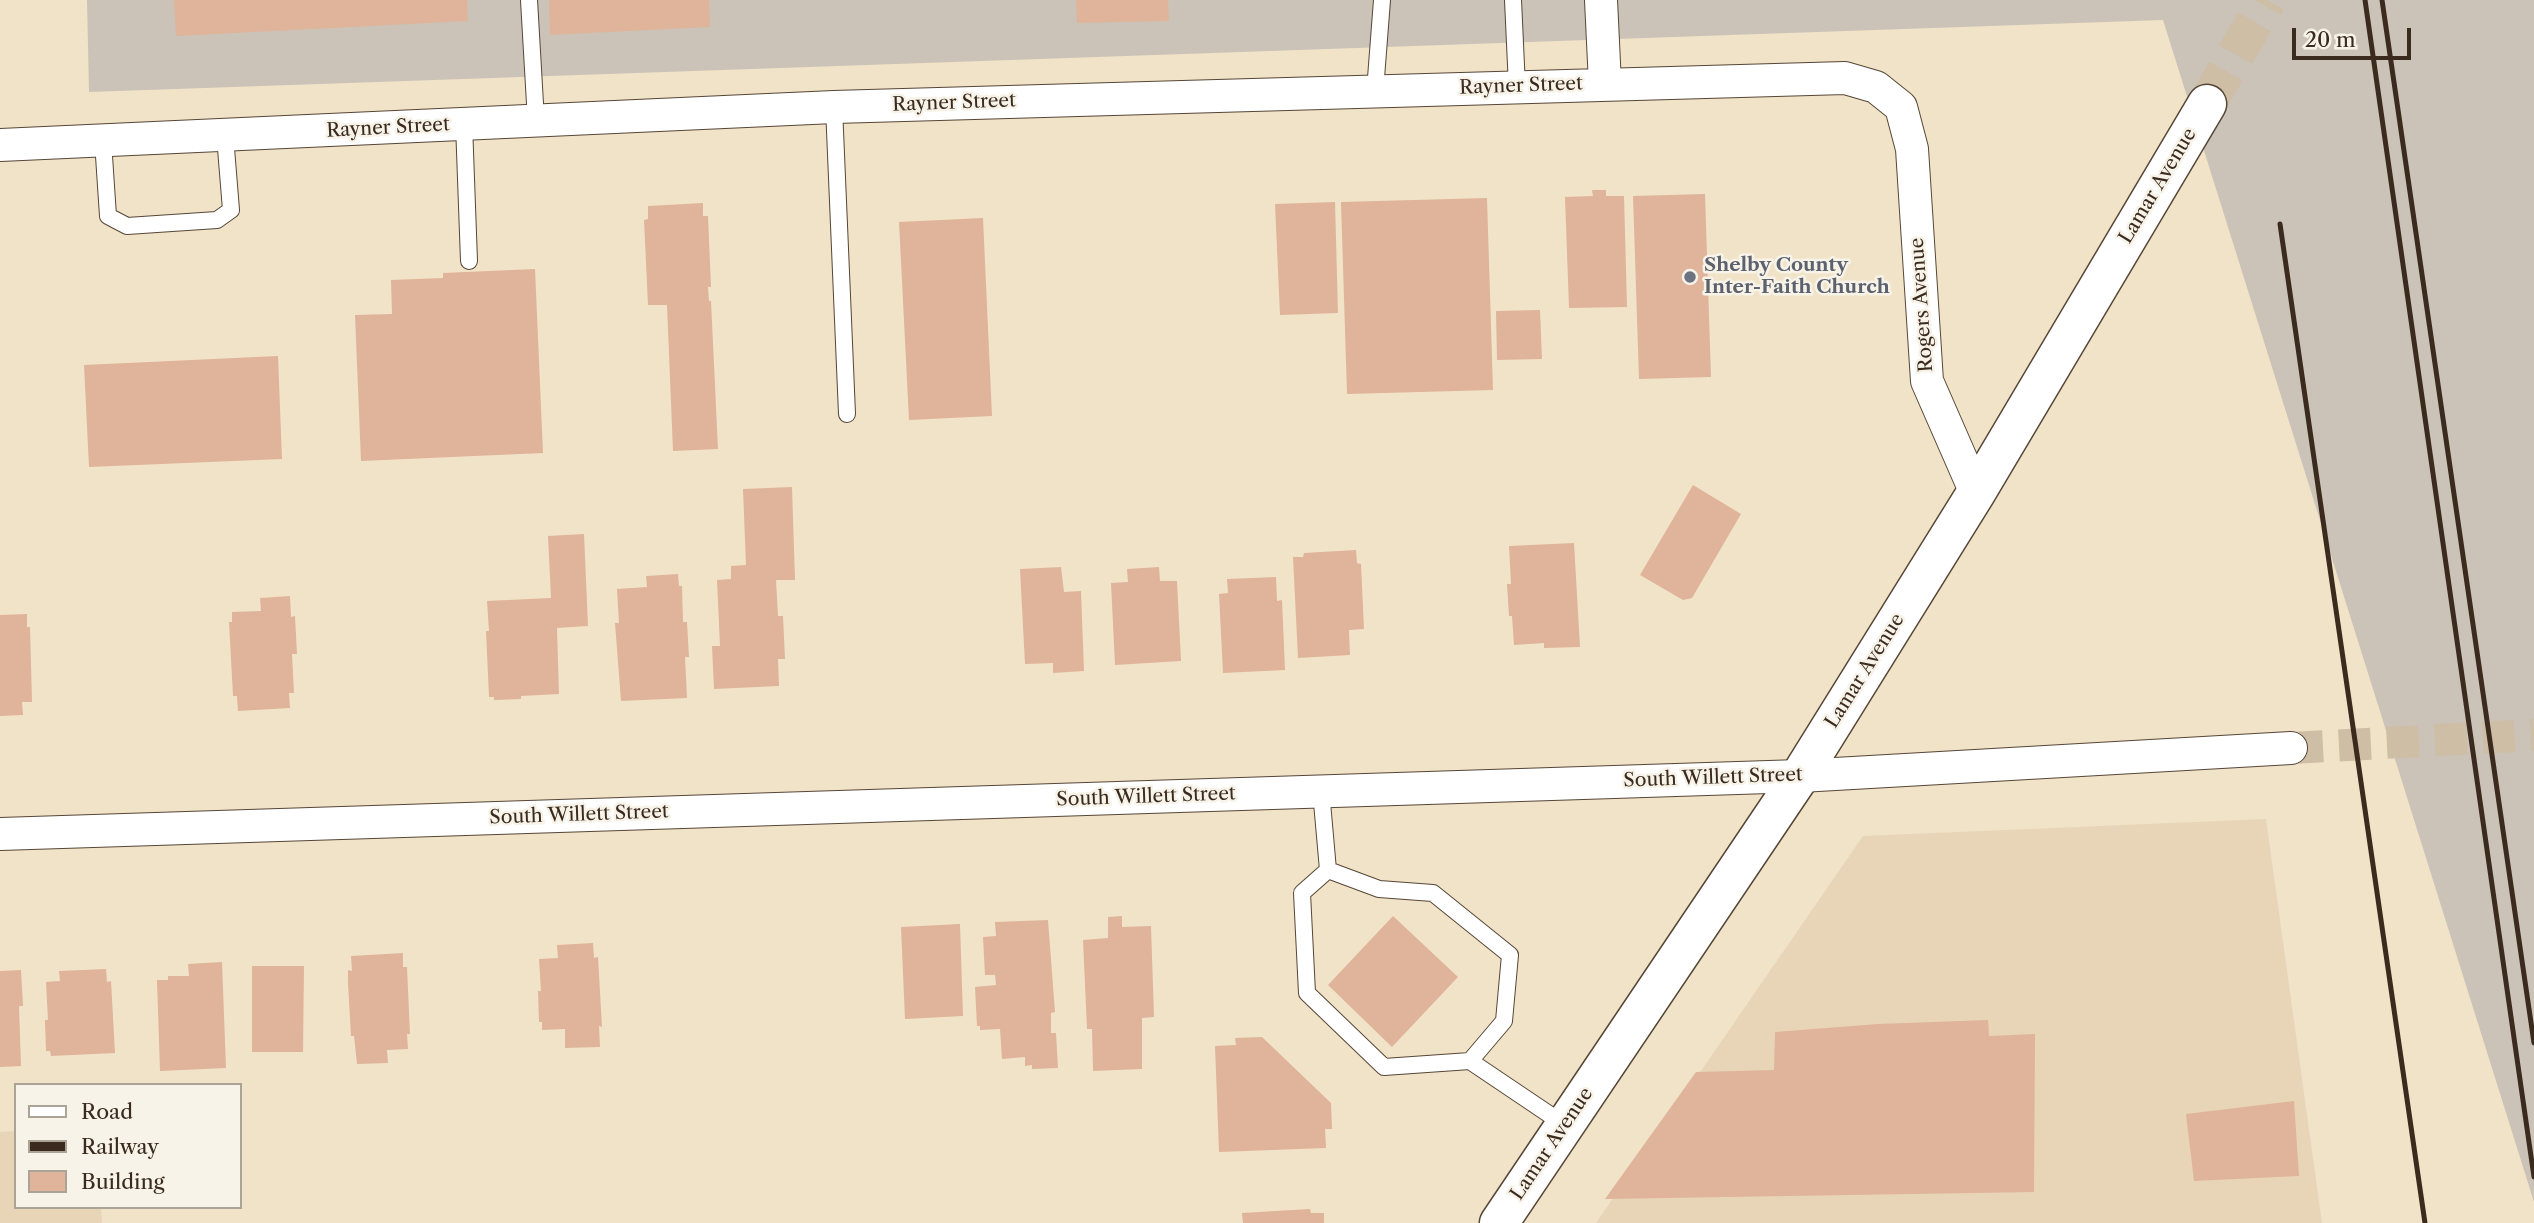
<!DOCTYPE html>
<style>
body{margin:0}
#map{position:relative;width:2534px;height:1223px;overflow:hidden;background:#f1e3c7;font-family:"Libre Caslon Text",serif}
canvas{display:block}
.legend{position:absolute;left:14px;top:1083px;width:228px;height:126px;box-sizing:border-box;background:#f7f3e8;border:2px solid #aca397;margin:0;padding:9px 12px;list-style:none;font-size:21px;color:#3b2a1e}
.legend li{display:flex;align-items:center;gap:14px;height:35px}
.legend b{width:35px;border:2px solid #aca397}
.scale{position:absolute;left:2292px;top:28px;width:119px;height:32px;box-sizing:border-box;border:4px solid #3b2a1e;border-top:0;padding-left:9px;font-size:21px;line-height:24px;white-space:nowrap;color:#3b2a1e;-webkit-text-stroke:5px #f7f3e8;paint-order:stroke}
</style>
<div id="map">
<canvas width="2534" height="1223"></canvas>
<ul class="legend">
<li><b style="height:9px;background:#fff"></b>Road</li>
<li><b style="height:9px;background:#3b2a1e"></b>Railway</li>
<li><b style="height:19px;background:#dfb49a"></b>Building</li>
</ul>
<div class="scale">20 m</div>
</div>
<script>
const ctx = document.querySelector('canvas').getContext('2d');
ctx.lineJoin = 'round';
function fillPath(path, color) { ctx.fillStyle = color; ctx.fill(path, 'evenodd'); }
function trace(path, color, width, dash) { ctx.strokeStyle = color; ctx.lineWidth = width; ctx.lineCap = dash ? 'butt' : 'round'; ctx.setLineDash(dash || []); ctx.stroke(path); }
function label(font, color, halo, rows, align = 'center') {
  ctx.font = font + ' "Libre Caslon Text",serif'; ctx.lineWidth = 5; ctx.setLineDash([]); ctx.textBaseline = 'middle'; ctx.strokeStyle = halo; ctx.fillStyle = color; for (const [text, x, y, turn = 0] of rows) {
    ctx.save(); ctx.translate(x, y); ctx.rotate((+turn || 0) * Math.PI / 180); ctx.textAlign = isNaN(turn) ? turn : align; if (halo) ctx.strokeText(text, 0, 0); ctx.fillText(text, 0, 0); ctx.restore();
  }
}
fillPath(new Path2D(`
 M2266,819l56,404h-726l267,-387z
 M16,1131v76h85l1,16h-102v-91z`), '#e8d5b7');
fillPath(new Path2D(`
 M87,0h2447v1202l-371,-1182 -2074,72z`), '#cbc3b8');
fillPath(new Path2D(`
 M174,0h293l1,21 -292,15z
 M549,0h160l1,27 -160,8z
 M1076,0h92l1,21 -92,2z
 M1592,190h14v6h18l3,111 -58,1 -4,-111 28,-1z
 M1705,194l6,183 -72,2 -6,-183z
 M1487,198l6,192 -146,4 -6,-192z
 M1335,202l3,111 -58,2 -5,-111z
 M703,203v13h5l3,71h-3l1,14h2l7,148 -45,2 -6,-146h-19l-4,-85 4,-1v-13z
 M983,218l9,198 -83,4 -10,-198z
 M535,269l8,184 -182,8 -6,-146 37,-1 -1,-34 52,-2v-5z
 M1540,310l2,49 -45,1 -1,-49z
 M278,356l4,103 -193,8 -5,-102z
 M1693,485l48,29 -49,84 -9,2 -43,-25z
 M792,487l3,93h-19l2,36h5l2,43h-7l1,27 -65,3 -2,-43h8l-3,-66 14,-1v-13l15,-1 -3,-76z
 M584,534l4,92 -31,2 2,66 -38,2v3l-27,1v-3h-5l-3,-66h3l-2,-30 64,-3 -3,-62z
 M1574,543l6,104 -36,1v-5l-30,2 -2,-29h-3l-2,-32h4l-2,-38z
 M1356,550l1,13 4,1 3,65 -15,1 1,25 -52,3 -5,-101h10l1,-4z
 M1061,567l3,25 17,-1 3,80 -31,2v-10l-28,1 -5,-95z
 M1159,567l1,14h17l4,80 -66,4 -4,-82 17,-1 -1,-13z
 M678,574l1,12h3l1,36h4l2,35h-4l2,41 -66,3 -6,-78h4l-2,-34 30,-2 -1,-11z
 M1276,577l1,24 5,-1 3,70 -62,3 -4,-79 9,-1 -1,-14z
 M290,596l1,21 4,-1 2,38h-5l2,39h-5l1,15 -52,3 -1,-15h-4l-4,-74h3v-10l29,-1 -1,-13z
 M27,614v13h3l2,75h-10l1,13 -23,1v-101z
 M1122,916v11l29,-1 3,91 -12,1v51l-49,2 -1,-42h-5l-4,-89 25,-2v-21z
 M1393,916l65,61 -66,70 -64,-62z
 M1048,920l7,92 -4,1v20h5l2,35 -26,1v-4l-7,1v-9l-23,2 -2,-30 -20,1v-4h-3l-2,-39 21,-2 -1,-10h-10l-2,-38 13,-1 -1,-14z
 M960,924l3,92 -58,3 -4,-92z
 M593,943l1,15 4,-1 4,70 -3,-1 1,21 -35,1v-19l-23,1v-8h-3l-1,-31h3l-2,-32 19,-1 -1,-13z
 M403,953v14h4l3,67h-3l1,15 -21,1 1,13 -31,1 -3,-28h-3l-3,-53v-13l4,1 -1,-15z
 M222,962l4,106 -66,3 -3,-91h11v-4h21l-1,-12z
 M252,966h52l-1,86h-51z
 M106,969l1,13 4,-1 4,72 -64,3 -1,-5h-4l-1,-31h3l-2,-38 14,-1 -1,-10z
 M21,970l2,36h-4l2,60 -21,1v-96z
 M1988,1020l1,16 46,-2 -1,158 -429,7 91,-127 78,-2 1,-38 103,-8z
 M1262,1037l69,66 1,26h-7l1,19 -107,4 -4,-106 21,-1 -1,-7z
 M2294,1101l5,75 -105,5 -8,-67z
 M1310,1209l1,4h13v10h-81l-1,-10z`), '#dfb49a');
trace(new Path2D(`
 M2291,748l243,-13`), '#cdbea5', 32, [32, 16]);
trace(new Path2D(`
 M2207,104l60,-104`), '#cdbea5', 38, [38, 19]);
const lane = new Path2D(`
 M529,0l7,121
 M1513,0l4,87
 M1375,91l7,-91
 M834,107l13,307
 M464,124l5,137
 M103,141l5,75 19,10 90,-6 14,-10 -6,-74
 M1321,791l7,79 -26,23 5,100 77,74 86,-6 95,64
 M1328,870l51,19 54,4 77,62 -6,66 -34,40`);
const street = new Path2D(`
 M1601,0l4,84
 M0,145l834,-38 1011,-29 31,9 25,20 11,42 15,232 49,112
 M0,834l1800,-58 491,-28`);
const primary = new Path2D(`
 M1499,1223l301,-447 176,-283 231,-389`);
trace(lane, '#564637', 18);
trace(street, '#564637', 34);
trace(primary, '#564637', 41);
trace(lane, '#fff', 16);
trace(street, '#fff', 32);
trace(primary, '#fff', 38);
trace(new Path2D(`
 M2365,0l169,1177
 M2382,0l152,1043
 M2280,224l145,999`), '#3b2a1e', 5);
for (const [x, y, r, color] of [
 [1690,277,7,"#6b7280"]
]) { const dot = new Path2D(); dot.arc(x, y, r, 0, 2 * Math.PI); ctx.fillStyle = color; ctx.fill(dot); trace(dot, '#f7f3e8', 2.5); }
label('19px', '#3b2a1e', '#f7f3e8', [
 ["Rayner Street",1521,86,-2],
 ["Rayner Street",954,103,-2],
 ["Rayner Street",388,128,-3],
 ["Lamar Avenue",2158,186,-59],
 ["Rogers Avenue",1922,305,-94],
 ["Lamar Avenue",1865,671,-58],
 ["South Willett Street",1713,778,-2],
 ["South Willett Street",1146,797,-2],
 ["South Willett Street",579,815,-2],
 ["Lamar Avenue",1552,1144,-56]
]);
label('bold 19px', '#5b616d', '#f7f3e8', [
 ["Shelby County",1704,266],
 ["Inter-Faith Church",1704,288]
], 'left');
</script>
